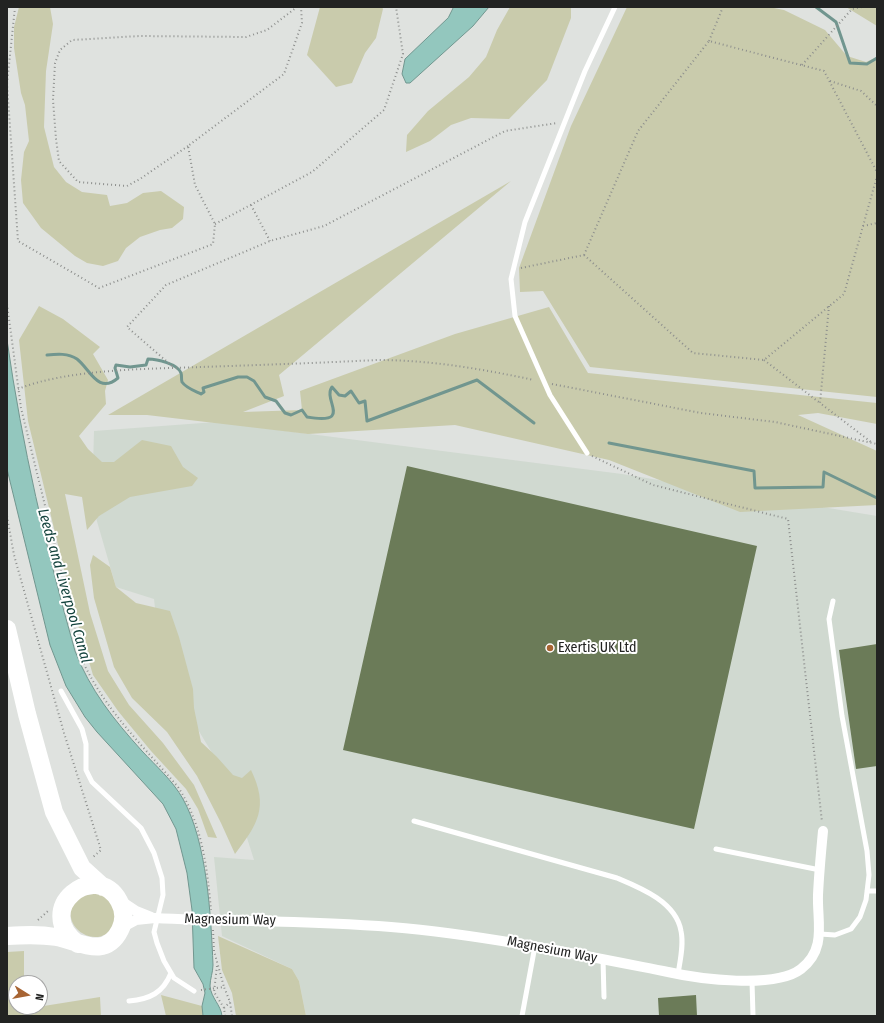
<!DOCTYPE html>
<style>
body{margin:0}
#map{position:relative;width:884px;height:1023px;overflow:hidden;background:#dfe2df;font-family:"Fira Sans Condensed",sans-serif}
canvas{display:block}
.frame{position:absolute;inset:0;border:8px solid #222322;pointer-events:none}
.north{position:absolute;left:8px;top:975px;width:40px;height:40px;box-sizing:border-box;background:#fff;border:1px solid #a7a7a7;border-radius:50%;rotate:101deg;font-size:11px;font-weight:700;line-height:16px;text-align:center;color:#222322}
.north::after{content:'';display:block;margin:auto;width:14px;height:18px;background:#a76433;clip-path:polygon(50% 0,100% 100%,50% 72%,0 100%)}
</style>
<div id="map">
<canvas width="884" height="1023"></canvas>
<div class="frame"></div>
<div class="north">N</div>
</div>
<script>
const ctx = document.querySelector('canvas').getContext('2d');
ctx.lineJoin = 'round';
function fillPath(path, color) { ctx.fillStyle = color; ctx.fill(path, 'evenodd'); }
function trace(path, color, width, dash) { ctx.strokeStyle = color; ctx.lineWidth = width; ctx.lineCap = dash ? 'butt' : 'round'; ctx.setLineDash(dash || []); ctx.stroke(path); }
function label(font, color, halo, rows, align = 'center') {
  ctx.font = font + ' "Fira Sans Condensed",sans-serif'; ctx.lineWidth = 4; ctx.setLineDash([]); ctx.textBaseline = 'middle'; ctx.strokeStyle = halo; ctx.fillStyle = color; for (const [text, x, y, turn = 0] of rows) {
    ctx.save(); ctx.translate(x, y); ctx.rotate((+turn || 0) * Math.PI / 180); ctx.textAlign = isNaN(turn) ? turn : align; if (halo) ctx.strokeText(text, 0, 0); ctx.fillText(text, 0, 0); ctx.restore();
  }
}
fillPath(new Path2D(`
 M216,422l406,52 255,42v500h-571l-7,-35 -7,-12 -70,-33 -8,-79 40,3 -25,-79 -67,-111 -8,-71 -38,-12 -24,-83 2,-73z`), '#d0d9d0');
fillPath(new Path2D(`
 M19,7h31l3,17 -7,47 -2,56 10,40 12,15 16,10 25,3 3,11 17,-3 16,-10 18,-2 23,16 -1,12 -11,9 -12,2 -20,7 -14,11 -8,13 -15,5 -16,-3 -12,-7 -34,-28 -18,-25 -2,-23 3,-28 5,-11 -4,-36 -4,-12 -7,-45v-21z
 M320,7h62l1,2 -7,29 -11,15 -13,30 -16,4 -29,-32z
 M510,7h61v11l-24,62 -38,39 -38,-1 -20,7 -21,16 -24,11 1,-17 21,-24 41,-34 17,-20 11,-27z
 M627,7h142l15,3 41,20 22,26 19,6 11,-5v340l-287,-30 -47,-76 -23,1 -1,-24 52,-142z
 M846,7h31v19z
 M511,181l-232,194 5,21 -41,16 59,-2 -2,-19 155,-57 94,-27 39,66 289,30v21l-59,-11 -20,2 79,36v54l-137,7 -131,-52 -154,-35 -147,9 -161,-19h-39z
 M39,306l24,13 37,28 -7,7 15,26 -3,11 1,13 -27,32 9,13 14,13h12l28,-22 29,6 12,21 15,11 -6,8 -62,11 -31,19 -12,14 -5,-33 -17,-3 25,119 18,58 21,34 34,38 31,42 23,53 -9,-1 -10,-28 -12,-20 -35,-38 -33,-40 -25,-36 -18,-60 -47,-194 -9,-81z
 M93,555l17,12 6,20 20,16 34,8 9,26 14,52 1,19 7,34 16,15 16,18 9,3 9,-8c18,37 7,54 -16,84l-14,-31 -24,-47 -30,-44 -35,-34 -18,-31 -20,-69 -4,-33z
 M104,892l13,19c-1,5 -2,11 -4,15 -13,26 -58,2 -37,-29z
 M218,936l74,33 7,12 7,35h-70l-4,-23 -10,-23z
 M24,951v32h-8v24h9v2l75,-12 1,19h-94v-64z
 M161,995l41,11 1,10h-37z`), '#c9cbac');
const water = new Path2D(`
 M454,7h35l-16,19 -63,57h-4l-4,-9 3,-15 43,-41z
 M7,340c15,105 39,209 68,311 15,39 39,69 67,100 14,15 31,30 41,48 24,43 28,117 30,166 0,7 -3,14 -3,21 1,12 11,19 12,30h-19l-1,-10 3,-13 -2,-9 -9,-16 -2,-58 -5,-37 -11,-44 -13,-25 -66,-72 -12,-15 -19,-31 -16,-41 -43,-176z`);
fillPath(water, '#93c7be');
trace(water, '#71968f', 1);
trace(new Path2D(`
 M816,7l20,15 14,41 17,1 10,-6
 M47,355c10,-1 21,-2 30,4 13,10 21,36 41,19l-3,-10 1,-3 14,2 16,-2 2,-6c9,0 30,5 33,14 1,3 0,6 1,9 4,6 13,9 19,12l3,-2 -1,-4 35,-11h9l7,4 11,16 11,4 9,12 6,2 11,-5 5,7c47,8 15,-17 25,-30l7,8 6,1 6,-5 8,12 6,-2 2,20 110,-41 57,43
 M609,443l145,28 1,17 68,-1 1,-15 53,26`), '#71968f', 3);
fillPath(new Path2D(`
 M407,466l350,80 -63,283 -351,-79z
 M877,644v122l-21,3 -17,-119z
 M696,995l1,21h-38l-1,-18z`), '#6b7b58');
trace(new Path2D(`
 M15,7l-8,77 11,157 81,47 114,-44 2,-20 -20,-39 -7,-39 96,-72 18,-51 -1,-16
 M709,41l14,-34
 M802,65l50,-56 10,-2
 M830,81l31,10 16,15
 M188,146l-48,33 -13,7 -49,-4 -19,-21 -3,-22 -3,-39 2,-37 5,-13 12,-10 68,-4 106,1 21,-7 30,-23
 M251,205l19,36
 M215,224l97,-52 72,-62 19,-56 -7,-47
 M863,226l14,-3
 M584,255l54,-124 71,-90 115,30 53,101
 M584,255l109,98 71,7 80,-66 33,-118
 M521,268l63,-13
 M7,304l14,104 63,256c23,48 60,83 94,123 24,37 29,79 33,123
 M829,306l-9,97 51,39
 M764,360l56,43
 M172,366l-45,-39 39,-42 104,-44 54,-15 181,-95 52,-8
 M552,384l149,29 74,9 102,22
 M18,389c50,-20 128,-20 183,-22 58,-2 117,-4 176,-7 54,0 105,9 157,20
 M592,456l61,29 135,34 34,303
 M7,516l7,39 50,178 37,117 -9,8
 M38,920l10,-9
 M213,930l1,21 10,36
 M217,966l-3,26 10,16 1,8
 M201,990l23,-3 6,15 2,14
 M224,1008l6,-6`), '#8d8f8d', 2, [1, 3]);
trace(new Path2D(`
 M587,453l-37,-58 -35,-79 -4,-37 14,-57 60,-151 30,-64
 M61,691l21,38 4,15v26l6,12 49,46 13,25 8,25 1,17 -9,37 3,11 7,18 10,17 20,13
 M414,821l203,57c24,10 59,24 64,53 3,14 -1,30 -3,43
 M716,849l104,21
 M867,891h10
 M820,934l15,1 16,-6 9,-12 6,-17 3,-25 -2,-24 -25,-135 -13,-97 4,-18
 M603,959l1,38
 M752,981l1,35
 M129,1001c21,-2 34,-8 42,-28
 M522,1016l13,-70`), '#fff', 5);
trace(new Path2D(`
 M121,901l15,10 15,6
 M121,928l15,-8 19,-2c79,4 157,2 236,9 94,8 185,27 277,45 31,7 107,17 133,-3 26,-20 16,-47 17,-74 1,-21 3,-43 5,-64`), '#fff', 10);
trace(new Path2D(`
 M7,629l20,85 27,98 28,56 21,19
 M7,936c16,-1 32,-2 49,1 23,4 49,23 64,-7 5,-10 4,-20 -1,-29 -23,-42 -88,8 -41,43`), '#fff', 18);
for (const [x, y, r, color] of [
 [550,648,4,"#a76433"]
]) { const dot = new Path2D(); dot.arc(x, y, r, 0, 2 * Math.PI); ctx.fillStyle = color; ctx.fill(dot); trace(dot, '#fff', 1.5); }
label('14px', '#222322', '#fff', [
 ["Exertis UK Ltd",558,648]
], 'left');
label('14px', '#222322', '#fff', [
 ["Magnesium Way",230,920,1],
 ["Magnesium Way",552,950,11]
]);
label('italic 15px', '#15443e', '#fff', [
 ["Leeds and Liverpool Canal",64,586,74]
]);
</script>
